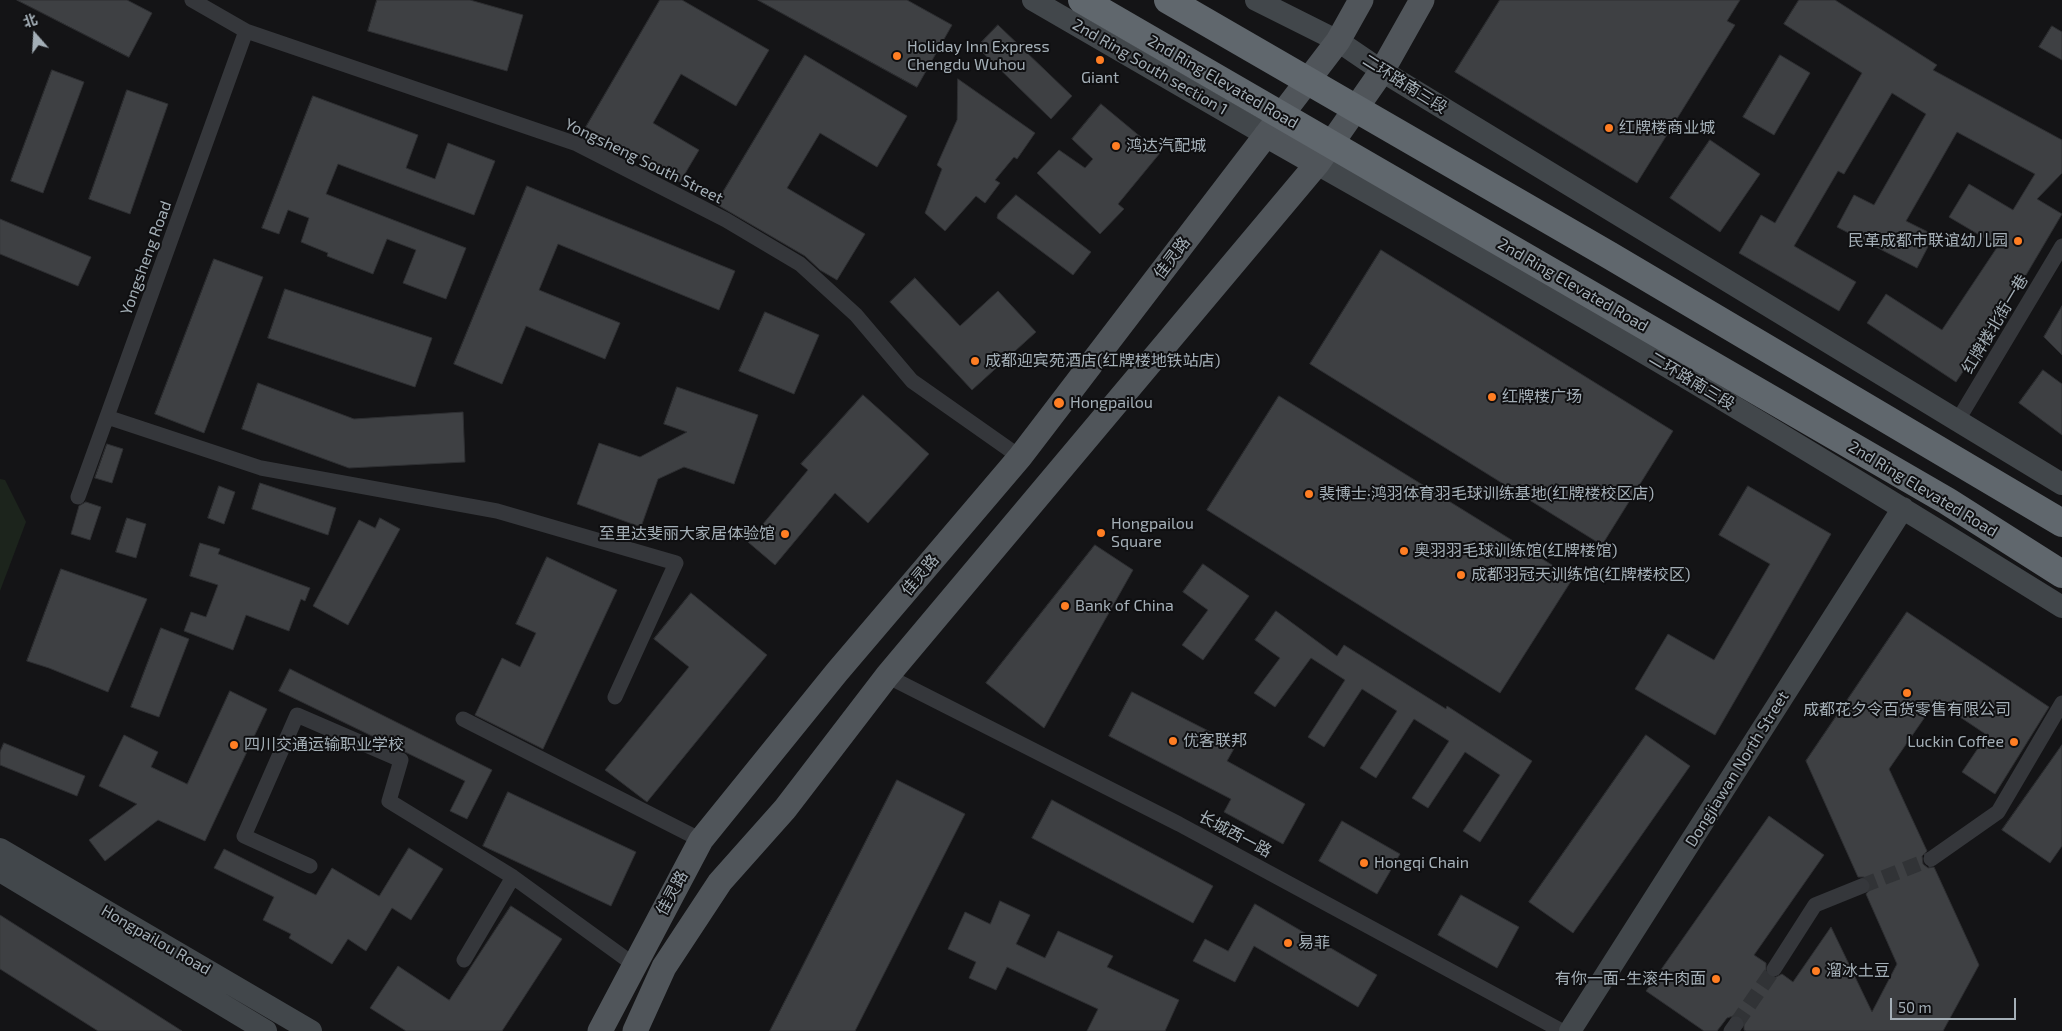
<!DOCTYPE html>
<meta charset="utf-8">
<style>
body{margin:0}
#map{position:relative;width:2062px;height:1031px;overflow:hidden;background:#141416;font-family:"Exo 2","Noto Sans SC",sans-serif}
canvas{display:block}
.north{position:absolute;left:10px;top:10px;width:50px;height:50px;-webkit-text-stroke:4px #0f0f11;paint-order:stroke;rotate:341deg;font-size:14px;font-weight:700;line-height:20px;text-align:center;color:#a4afb7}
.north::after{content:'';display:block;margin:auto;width:18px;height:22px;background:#a4afb7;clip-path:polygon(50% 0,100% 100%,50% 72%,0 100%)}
.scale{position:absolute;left:1890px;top:998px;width:126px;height:22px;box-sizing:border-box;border:2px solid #a4afb7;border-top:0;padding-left:6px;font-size:15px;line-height:18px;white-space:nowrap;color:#a4afb7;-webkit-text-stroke:4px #0f0f11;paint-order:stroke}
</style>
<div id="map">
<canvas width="2062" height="1031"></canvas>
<div class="north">北</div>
<div class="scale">50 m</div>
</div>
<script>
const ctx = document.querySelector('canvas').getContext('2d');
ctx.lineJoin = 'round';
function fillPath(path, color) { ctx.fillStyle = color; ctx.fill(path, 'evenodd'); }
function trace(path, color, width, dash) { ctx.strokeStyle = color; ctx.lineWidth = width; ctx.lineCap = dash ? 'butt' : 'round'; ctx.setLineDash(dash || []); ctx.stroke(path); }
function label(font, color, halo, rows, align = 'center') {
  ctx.font = font + ' "Exo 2","Noto Sans SC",sans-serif'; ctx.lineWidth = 4; ctx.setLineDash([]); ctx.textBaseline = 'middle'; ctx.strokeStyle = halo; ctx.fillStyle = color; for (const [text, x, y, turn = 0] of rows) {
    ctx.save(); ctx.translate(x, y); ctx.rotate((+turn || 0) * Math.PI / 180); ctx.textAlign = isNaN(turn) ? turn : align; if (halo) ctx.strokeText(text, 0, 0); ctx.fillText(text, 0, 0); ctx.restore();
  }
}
fillPath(new Path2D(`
 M0,479l5,1 21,42 -26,69z`), '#1c241c');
const building = new Path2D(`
 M17,0h110l25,13 -23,44z
 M377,0h93l53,15 -16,56 -139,-40z
 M660,0h22l87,50 -33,56 -55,-32 -28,49 46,27 -19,32 -94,-55z
 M758,0h149l45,25 -35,62z
 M1500,0h240l-13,21 8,4 -98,158 -182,-111z
 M1799,0h36l102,65 -4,5 129,70v33l-25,26 25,15 -43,73 -63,95 -89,-59 19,-29 56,36 56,-84 -49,-29 20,-33 44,26 22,-36 -78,-42 -51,89 28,14 -17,33 -80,-41 17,-32 20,10 52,-91 -34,-21 -48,81 -6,-3 -44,75 62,36 -17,29 -100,-58 22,-38 14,8 87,-150 -78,-49z
 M998,25l74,71 -21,23 -74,-72z
 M2052,26l10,6v28l-23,-13z
 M805,55l102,61 -30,51 -57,-34 -33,55 78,46 -28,46 -17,-10 -15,-14 -89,-52z
 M1780,55l30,18 -36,62 -31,-18z
 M52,70l32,12 -41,111 -32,-12z
 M958,79l77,54 -18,26 -3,-2 -19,23 5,3 -15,20 -9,-7 -31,35 -20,-18 17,-44 -5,-4 20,-45z
 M127,90l41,14 -38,110 -41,-15z
 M313,96l105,39 -12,33 29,11 13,-36 47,18 -21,54 -136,-51 -12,30 140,54 -20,51 -43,-16 13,-33 -29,-11 -14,35 -46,-18 1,-3 -27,-11 8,-24 -21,-8 -9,24 -17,-6z
 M1101,104l59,49 -42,51 6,5 -24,25 -63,-61 22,-23 26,18 8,-9 -21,-20z
 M1710,140l50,34 -40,58 -50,-34z
 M527,186l208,85 -16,39 -161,-66 -19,46 81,33 -15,36 -79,-33 -24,58 -48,-20z
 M1016,195l75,57 -18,23 -76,-57 1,-4z
 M0,219l91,38 -13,29 -78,-32z
 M1381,250l292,181 -71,114 -292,-181z
 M214,259l49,18 -59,156 -49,-19z
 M915,278l45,48 38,-35 38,41 -64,58 -82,-88z
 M285,289l147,49 -17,49 -147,-49z
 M2062,306v49l-18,-18z
 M765,312l54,23 -25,59 -55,-23z
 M2043,370l19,14v51l-43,-32z
 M258,383l96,36 109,-7 2,50 -116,6 -107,-39z
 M677,387l81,28 -24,69 -50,-17 -26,12 -17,48 -64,-23 22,-61 41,14 47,-25 -23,-8z
 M863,395l66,59 -61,69 -33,-30 -60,72 -27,-23 60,-72 -7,-6z
 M1279,396l294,182 -73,115 -293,-183z
 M107,444l16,5 -11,34 -17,-5z
 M260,483l76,25 -8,27 -76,-26z
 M219,486l16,6 -11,32 -16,-6z
 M1748,486l83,48 -116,201 -80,-46 33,-55 46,26 56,-96 -51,-29z
 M86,502l15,5 -11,33 -19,-6 8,-28z
 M127,518l19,6 -10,34 -20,-6z
 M380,518l20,11 -52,96 -35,-19 46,-86 16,8z
 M200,543l20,6 -2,5 92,34 -5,13 -4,-2 -12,32 -43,-16 -13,35 -49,-19 7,-19 15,5 12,-32 -28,-9z
 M1095,545l38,25 -89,158 -58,-45z
 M547,557l70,33 -74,159 -68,-34 27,-57 18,9 16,-34 -20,-9z
 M1203,564l46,32 -46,64 -21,-15 26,-35 -25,-18z
 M61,569l86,30 -39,93 -59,-24 -22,-7z
 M691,593l76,62 -120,147 -42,-32 84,-103 -35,-28z
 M1276,611l61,45 7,-11 102,64 1,-3 85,55 -52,81 -17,-11 37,-56 -35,-23 -37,56 -16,-10 37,-57 -35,-22 -38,59 -16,-10 37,-57 -35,-22 -38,58 -16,-10 37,-57 -34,-22 -36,49 -21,-14 26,-35 -25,-18z
 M1907,612l142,95 -54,87 -33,-22 25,-37 -51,-34 -47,68 38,82 -5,5 1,8 5,4 6,-1 45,98 -36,66h-197l-2,-1v-10l-8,-5 -9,3 -10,13h-13l-58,-40 123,-175 55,39 -70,100 12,8v11l8,4 8,-4 11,8 38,-55 41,85 25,-48 -31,-70 5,-6 -1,-6 -6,-5h-6l-52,-116z
 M161,628l28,11 -30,78 -28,-10z
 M290,669l202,101 -25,49 -17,-8 15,-30 -186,-90z
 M230,691l37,18 -62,132 -47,-21 -53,41 -16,-21 48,-36 -38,-18 25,-51 34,17 -7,15 36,17z
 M1132,692l104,53 -9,16 78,43 -22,40 -59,-32 7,-13 -122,-63z
 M1646,735l44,31 -117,167 -44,-31z
 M4,743l81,33 -8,20 -77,-31v-13z
 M2062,745v101l-12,17 -48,-33z
 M897,780l68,34 -110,217h-85z
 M508,792l128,60 -25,54 -128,-60z
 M1052,800l161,86 -20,37 -161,-85z
 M1342,821l58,33 -23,40 -58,-33z
 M409,848l34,21 -32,51 -19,-12 -26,43 -18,-12 -16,25 -43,-26 2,-4 -28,-14 11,-23 -60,-29 10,-19 92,46 16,-27 47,28z
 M1461,895l58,32 -22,41 -59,-33z
 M1000,901l30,14 -14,29 29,14 13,-27 55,25 -6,11 72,33 -14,31h-78l11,-22 -91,-42 -11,23 -27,-12 7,-16 -28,-13 17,-37 25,12z
 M1255,904l122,71 -19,32 -104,-61 -19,36 -42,-21 12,-22 23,12z
 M511,906l51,33 -60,92h-96l-36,-23 28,-42 51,34z
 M0,915l182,116h-84l-98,-62z`);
fillPath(building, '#3e4043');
trace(building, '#2e2f32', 1);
trace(new Path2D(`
 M1862,886l69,-27
 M1736,1024l38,-55`), '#313336', 15, [15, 8]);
trace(new Path2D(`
 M192,0l54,31 331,113 149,76 74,44 56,51 56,66 108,76
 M107,417l154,51 236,43 179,52 -61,134
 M1958,420l104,-174
 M78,497l168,-466
 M887,676l292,148 383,207
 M463,719l238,121
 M1931,859l67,-47 64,-109
 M310,866l-66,-30 53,-121 104,45 -12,41 124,76 120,87
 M464,960l49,-83
 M1774,969l41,-64 47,-19
 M1731,1031l5,-7`), '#35373b', 15);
trace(new Path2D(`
 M1033,0l233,135
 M1256,0l82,41 44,30 680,413
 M1317,164c252,142 500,290 745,443
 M0,849l311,182
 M0,871l266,160
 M1570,1031l333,-523`), '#42474b', 22);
trace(new Path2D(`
 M1266,135l51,29
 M600,1031l101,-191 136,-168 183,-215 318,-416 23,-41
 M635,1031l29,-64 56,-85 65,-73 102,-133 430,-512 65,-93 40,-71`), '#50555a', 25);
trace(new Path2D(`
 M1082,0l865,501 115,73
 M1168,0l441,255 453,268`), '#60676d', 28);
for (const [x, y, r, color] of [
 [897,56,5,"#ff7e23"],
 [1100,60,5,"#ff7e23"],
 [1609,128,5,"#ff7e23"],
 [1116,146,5,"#ff7e23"],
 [2018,241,5,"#ff7e23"],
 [975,361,5,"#ff7e23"],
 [1492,397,5,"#ff7e23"],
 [1059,403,6,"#ff7e23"],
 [1309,494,5,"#ff7e23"],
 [1101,533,5,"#ff7e23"],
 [785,534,5,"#ff7e23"],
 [1404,551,5,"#ff7e23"],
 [1461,575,5,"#ff7e23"],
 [1065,606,5,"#ff7e23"],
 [1907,693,5,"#ff7e23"],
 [1173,741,5,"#ff7e23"],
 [2014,742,5,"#ff7e23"],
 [234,745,5,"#ff7e23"],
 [1364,863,5,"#ff7e23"],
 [1288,943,5,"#ff7e23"],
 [1816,971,5,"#ff7e23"],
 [1716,979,5,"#ff7e23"]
]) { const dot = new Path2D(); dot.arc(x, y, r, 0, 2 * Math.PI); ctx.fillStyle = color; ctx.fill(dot); trace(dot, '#0f0f11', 2); }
label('16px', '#a4afb7', '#0f0f11', [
 ["Holiday Inn Express",907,47],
 ["Chengdu Wuhou",907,65],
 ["Giant",1100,78,"center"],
 ["红牌楼商业城",1619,128],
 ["鸿达汽配城",1126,146],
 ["民革成都市联谊幼儿园",2008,241,"right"],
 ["成都迎宾苑酒店(红牌楼地铁站店)",985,361],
 ["红牌楼广场",1502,397],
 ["Hongpailou",1070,403],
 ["裴博士·鸿羽体育羽毛球训练基地(红牌楼校区店)",1319,494],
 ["Hongpailou",1111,524],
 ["Square",1111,542],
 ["至里达斐丽大家居体验馆",775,534,"right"],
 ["奥羽羽毛球训练馆(红牌楼馆)",1414,551],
 ["成都羽冠天训练馆(红牌楼校区)",1471,575],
 ["Bank of China",1075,606],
 ["成都花夕令百货零售有限公司",1907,710,"center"],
 ["优客联邦",1183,741],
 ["Luckin Coffee",2004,742,"right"],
 ["四川交通运输职业学校",244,745],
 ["Hongqi Chain",1374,863],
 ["易菲",1298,943],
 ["溜冰土豆",1826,971],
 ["有你一面-生滚牛肉面",1706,979,"right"]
], 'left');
label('16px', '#a4afb7', '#0f0f11', [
 ["2nd Ring South section 1",1150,67,30],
 ["2nd Ring Elevated Road",1223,82,30],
 ["二环路南三段",1405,84,32],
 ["Yongsheng South Street",644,161,26],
 ["Yongsheng Road",146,258,-70],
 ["佳灵路",1172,258,-53],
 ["2nd Ring Elevated Road",1573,285,30],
 ["红牌楼北街一巷",1995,324,-59],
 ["二环路南三段",1692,381,31],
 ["2nd Ring Elevated Road",1923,489,31],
 ["佳灵路",920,575,-50],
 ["Dongjiawan North Street",1737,769,-58],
 ["长城西一路",1235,834,28],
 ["佳灵路",672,893,-62],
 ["Hongpailou Road",156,940,30]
]);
</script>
